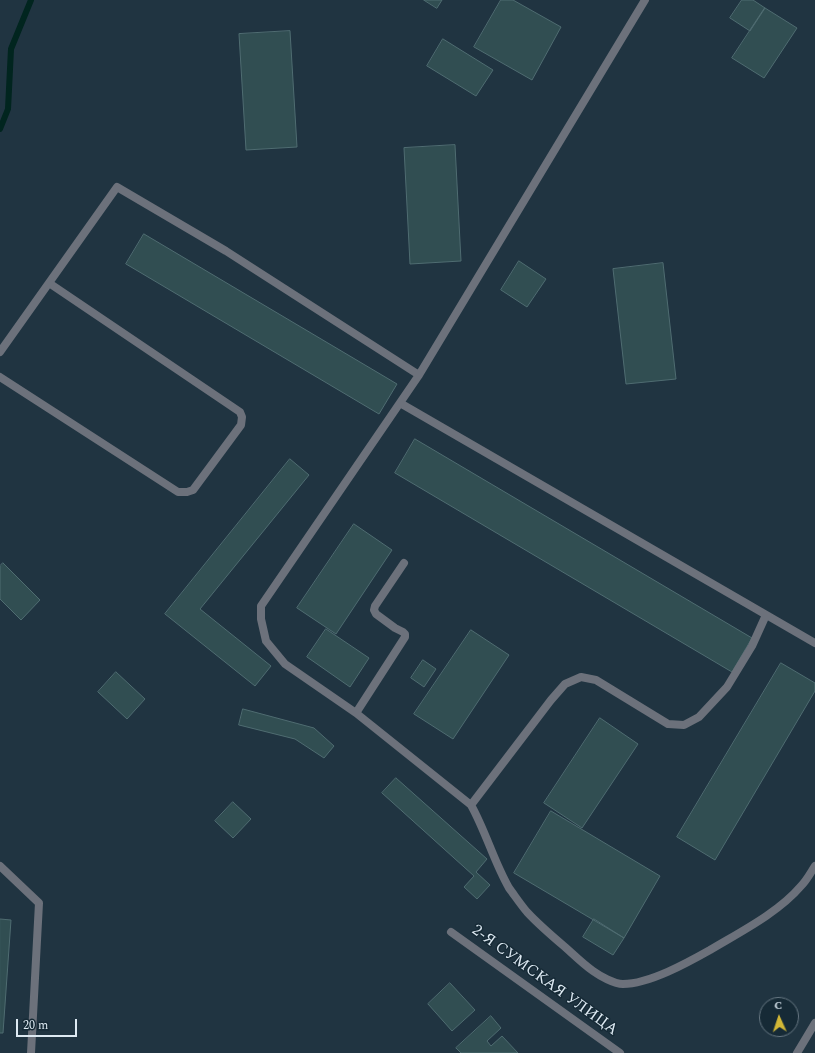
<!DOCTYPE html>
<meta charset="utf-8">
<style>
body{margin:0}
#map{position:relative;width:815px;height:1053px;overflow:hidden;background:#203441;font-family:Spectral,serif}
canvas{display:block}
.north{position:absolute;left:759px;top:997px;width:40px;height:40px;box-sizing:border-box;background:#162a36;border:1px solid #667681;border-radius:50%;rotate:357deg;font-size:11px;font-weight:700;line-height:16px;text-align:center;color:#dde9f2}
.north::after{content:'';display:block;margin:auto;width:14px;height:18px;background:#d2b736;clip-path:polygon(50% 0,100% 100%,50% 72%,0 100%)}
.scale{position:absolute;left:16px;top:1019px;width:61px;height:18px;box-sizing:border-box;border:2px solid #dde9f2;border-top:0;padding-left:5px;font-size:12px;line-height:14px;white-space:nowrap;color:#dde9f2;-webkit-text-stroke:3px #162a36;paint-order:stroke}
</style>
<div id="map">
<canvas width="815" height="1053"></canvas>
<div class="north">С</div>
<div class="scale">20 m</div>
</div>
<script>
const ctx = document.querySelector('canvas').getContext('2d');
ctx.lineJoin = 'round';
function trace(path, color, width, dash) { ctx.strokeStyle = color; ctx.lineWidth = width; ctx.lineCap = dash ? 'butt' : 'round'; ctx.setLineDash(dash || []); ctx.stroke(path); }
function fillPath(path, color) { ctx.fillStyle = color; ctx.fill(path, 'evenodd'); }
function label(font, color, halo, rows, align = 'center') {
  ctx.font = font + ' Spectral,serif'; ctx.lineWidth = 3; ctx.setLineDash([]); ctx.textBaseline = 'middle'; ctx.strokeStyle = halo; ctx.fillStyle = color; for (const [text, x, y, turn = 0] of rows) {
    ctx.save(); ctx.translate(x, y); ctx.rotate((+turn || 0) * Math.PI / 180); ctx.textAlign = isNaN(turn) ? turn : align; if (halo) ctx.strokeText(text, 0, 0); ctx.fillText(text, 0, 0); ctx.restore();
  }
}
trace(new Path2D(`
 M0,129l8,-20 3,-60 20,-49`), '#01251f', 6);
const building = new Path2D(`
 M424,0h18l-5,8z
 M501,0h12l48,27 -29,53 -58,-33z
 M742,0h11l12,8 -15,23 -20,-13z
 M765,8l32,20 -33,50 -32,-20z
 M290,31l7,116 -51,3 -7,-116z
 M443,39l50,31 -17,26 -49,-30z
 M455,145l6,116 -51,3 -6,-116z
 M144,234l253,150 -18,30 -253,-150z
 M519,261l27,18 -19,28 -26,-17z
 M663,263l13,116 -50,5 -13,-115z
 M415,439l337,199 -20,34 -337,-199z
 M290,459l19,16 -109,134 71,57 -16,20 -90,-72z
 M354,524l38,26 -56,84 -39,-26z
 M3,563l37,37 -19,20 -21,-21v-33z
 M326,629l43,29 -19,29 -43,-30z
 M471,630l38,25 -56,84 -39,-25z
 M423,660l13,9 -12,18 -13,-9z
 M781,663l34,20v8l-100,169 -38,-23z
 M116,672l29,27 -18,20 -29,-27z
 M243,709l71,19 20,18 -10,12 -29,-19 -56,-14z
 M600,718l38,26 -56,84 -38,-25z
 M396,778l91,81 -11,13 14,13 -13,14 -13,-12 10,-11 -92,-83z
 M233,802l18,17 -18,19 -18,-17z
 M551,811l109,65 -36,62 -110,-65z
 M0,919l11,1 -8,113h-3z
 M594,919l30,19 -11,17 -30,-18z
 M450,983l25,27 -23,21 -24,-27z
 M491,1016l10,12 -14,13 4,5 11,-10 16,17h-57l-5,-5z`);
fillPath(building, '#314e52');
trace(building, '#4f6c71', 1);
trace(new Path2D(`
 M645,0l-226,375 -158,231v13l5,22 19,23 71,49 115,92c15,27 23,57 38,83 6,8 12,17 18,24 12,13 25,24 38,35 9,8 18,17 28,24 7,5 21,13 30,13 26,0 64,-21 87,-34 30,-18 68,-37 91,-64 6,-6 10,-14 14,-20
 M0,352l117,-165 109,64 193,124
 M0,377l178,115h9l6,-2 48,-65 1,-8 -2,-5 -191,-129
 M400,403l415,240
 M356,713l49,-76v-3l-2,-2 -8,-4 -19,-14 -2,-4 1,-4 29,-43
 M471,805l80,-105 14,-16 16,-7 15,3 72,44 16,1 15,-8 28,-30 25,-41 14,-31
 M0,866l39,37 -8,150`), '#6c717b', 8);
trace(new Path2D(`
 M451,932l169,121
 M797,1053l18,-30`), '#6c717b', 8);
label('16px', '#dde9f2', '#162a36', [
 ["2-Я СУМСКАЯ УЛИЦА",544,981,36]
]);
</script>
